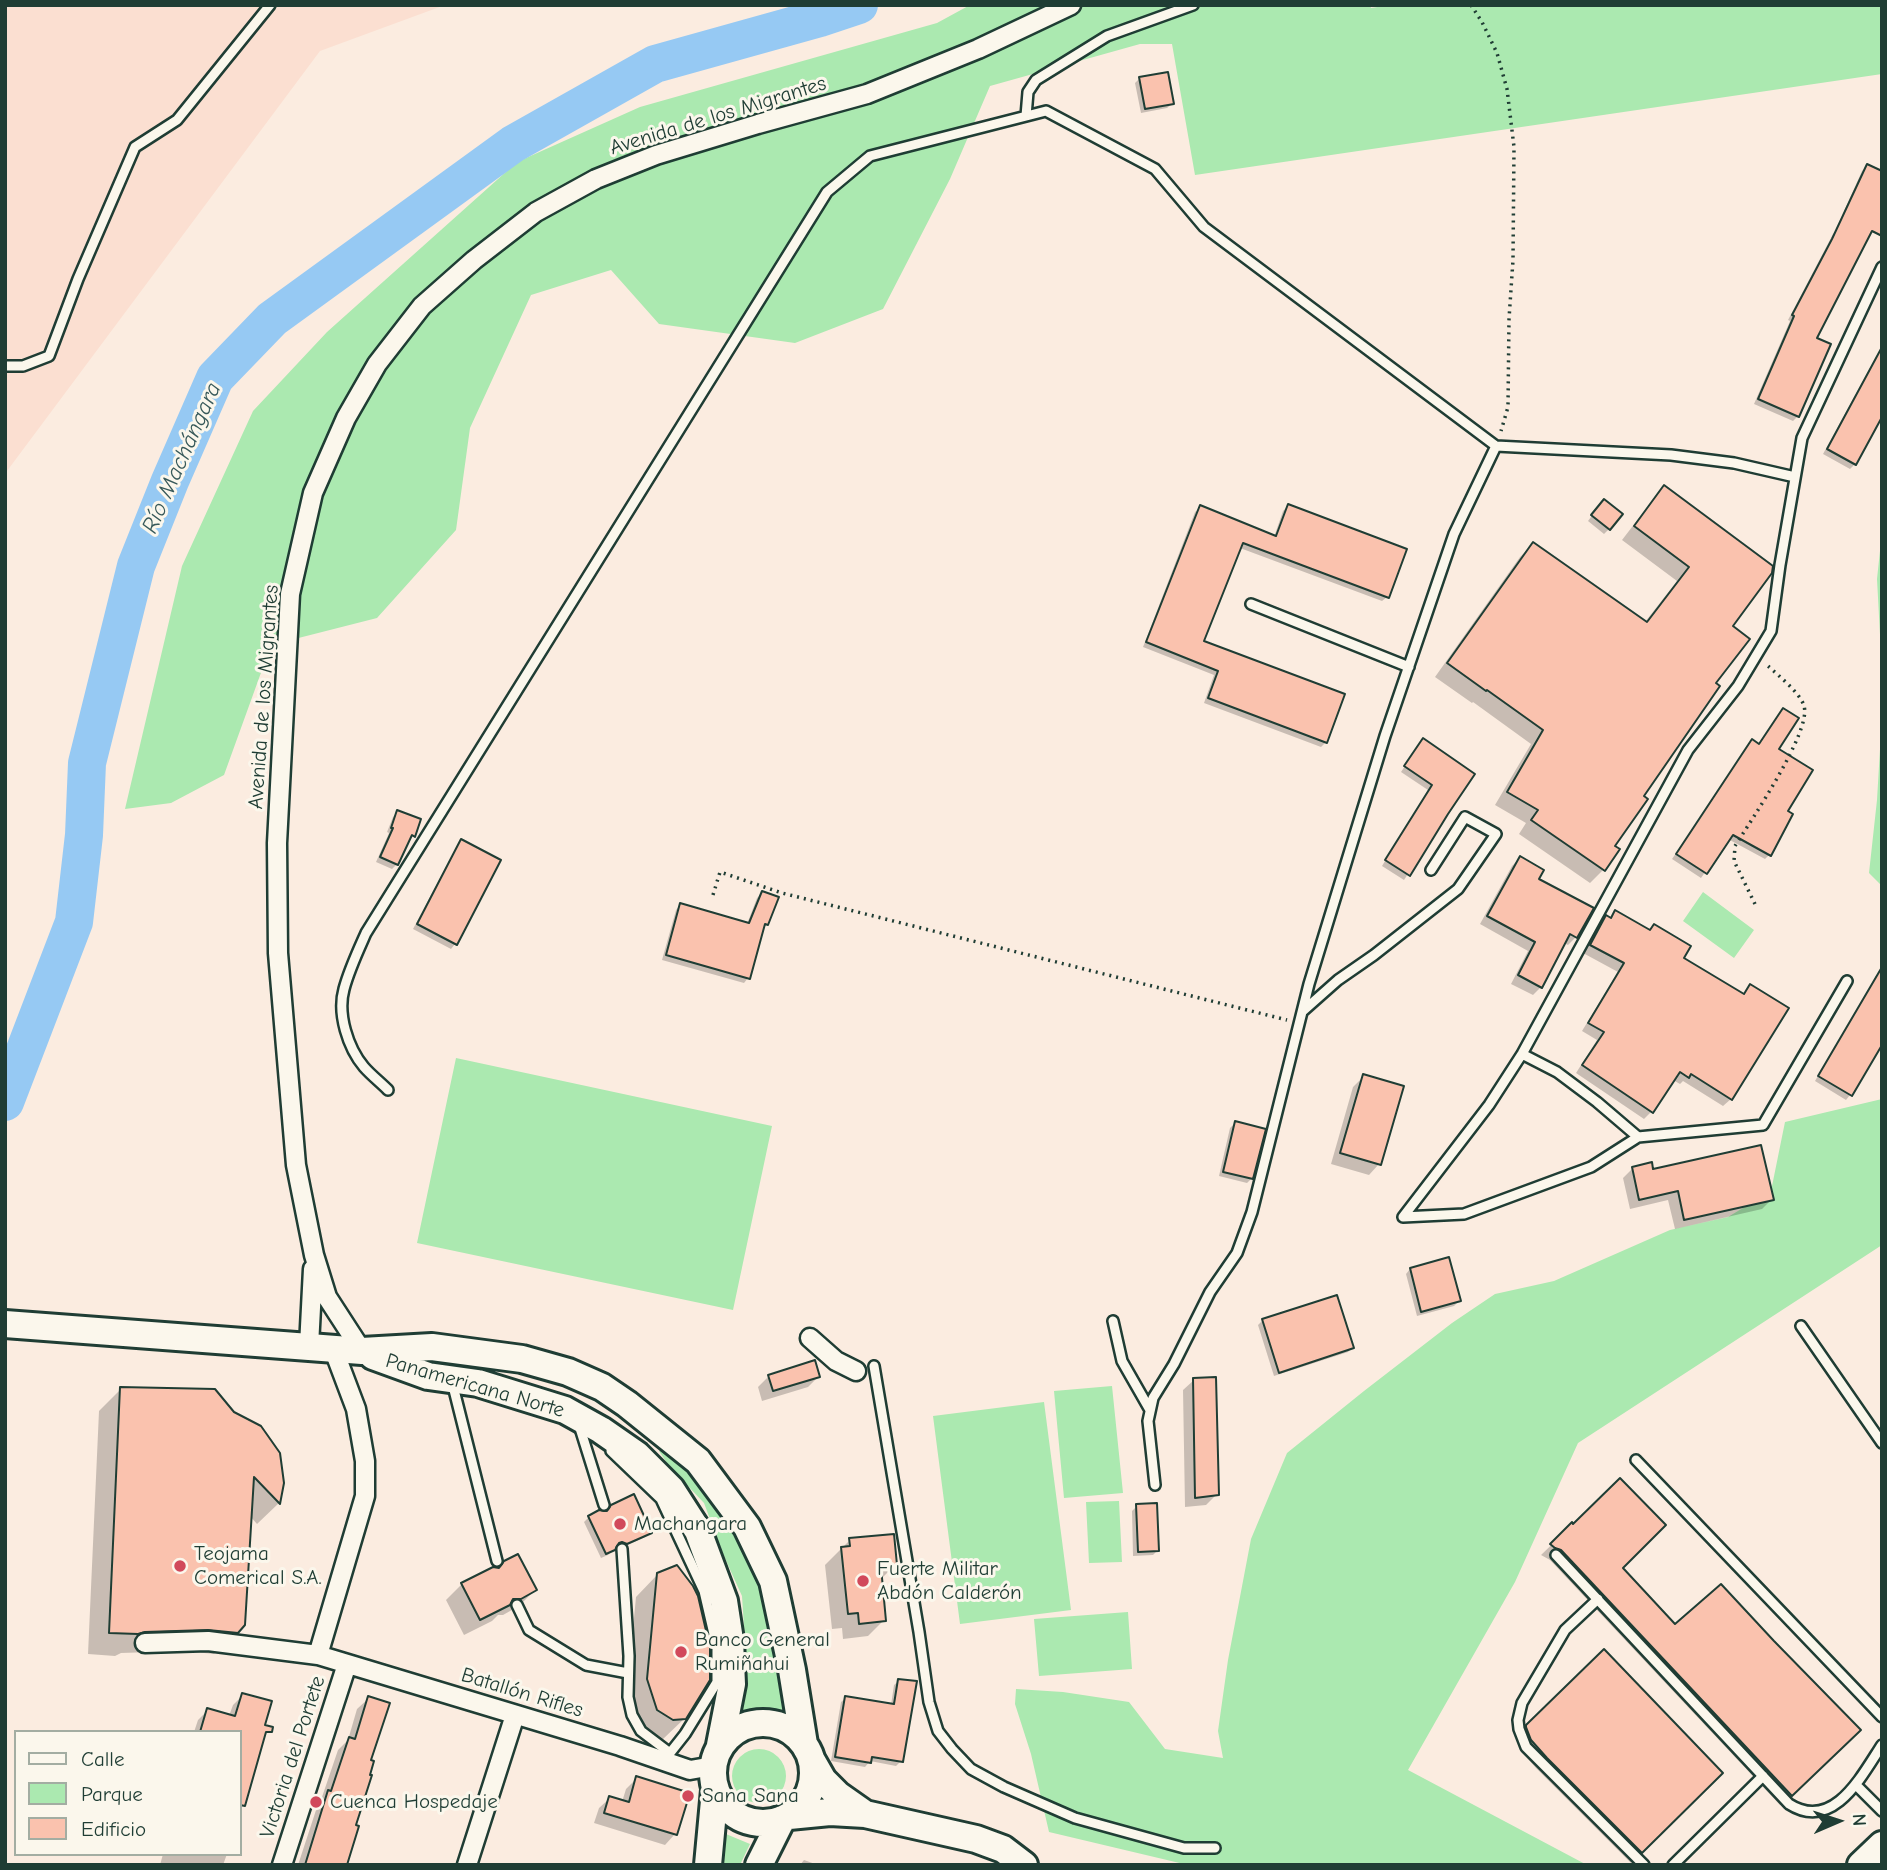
<!DOCTYPE html>
<meta charset="utf-8">
<style>
body{margin:0}
#map{position:relative;width:1887px;height:1870px;overflow:hidden;background:#fbece0;font-family:"Comic Neue",sans-serif}
canvas{display:block}
.frame{position:absolute;inset:0;border:7px solid #1f3d34;pointer-events:none}
.legend{position:absolute;left:14px;top:1730px;width:228px;height:126px;box-sizing:border-box;background:#fbf7ec;border:2px solid #a3ada2;margin:0;padding:9px 12px;list-style:none;font-size:21px;color:#1f3d34}
.legend li{display:flex;align-items:center;gap:14px;height:35px}
.legend b{width:35px;border:2px solid #a3ada2}
.north{position:absolute;left:1803px;top:1786px;width:70px;height:70px;-webkit-text-stroke:5px #fbf7ec;paint-order:stroke;rotate:87deg;font-size:19px;font-weight:700;line-height:28px;text-align:center;color:#1f3d34}
.north::after{content:'';display:block;margin:auto;width:24px;height:32px;background:#1f3d34;clip-path:polygon(50% 0,100% 100%,50% 72%,0 100%)}
</style>
<div id="map">
<canvas width="1887" height="1870"></canvas>
<div class="frame"></div>
<ul class="legend">
<li><b style="height:9px;background:#fbf7ec"></b>Calle</li>
<li><b style="height:19px;background:#abe9b0"></b>Parque</li>
<li><b style="height:19px;background:#fac2ae"></b>Edificio</li>
</ul>
<div class="north">N</div>
</div>
<script>
const ctx = document.querySelector('canvas').getContext('2d');
ctx.lineJoin = 'round';
function fillPath(path, color) { ctx.fillStyle = color; ctx.fill(path, 'evenodd'); }
function trace(path, color, width, dash) { ctx.strokeStyle = color; ctx.lineWidth = width; ctx.lineCap = dash ? 'butt' : 'round'; ctx.setLineDash(dash || []); ctx.stroke(path); }
function label(font, color, halo, rows, align = 'center') {
  ctx.font = font + ' "Comic Neue",sans-serif'; ctx.lineWidth = 6; ctx.setLineDash([]); ctx.textBaseline = 'middle'; ctx.strokeStyle = halo; ctx.fillStyle = color; for (const [text, x, y, turn = 0] of rows) {
    ctx.save(); ctx.translate(x, y); ctx.rotate((+turn || 0) * Math.PI / 180); ctx.textAlign = isNaN(turn) ? turn : align; if (halo) ctx.strokeText(text, 0, 0); ctx.fillText(text, 0, 0); ctx.restore();
  }
}
fillPath(new Path2D(`
 M5,5h440l-125,46 -313,420 -2,5z`), '#fbdfd1');
fillPath(new Path2D(`
 M970,5h400l1,3 19,-3h492v69l-687,101 -23,-131h-32l-150,42 -40,93 -67,130 -88,34 -136,-19 -48,-54 -80,25 -61,133 -14,102 -79,88 -106,27 -47,130 -53,28 -46,6 57,-243 71,-155 74,-79 190,-170 123,-55 297,-84z
 M1882,532v140l-5,-93z
 M1882,715v171l-13,-13 8,-73z
 M1703,892l51,38 -20,28 -51,-37z
 M456,1058l316,68 -39,184 -316,-67z
 M1882,1099v146l-304,198 -63,139 -107,188 179,95h-399l-139,-33 -18,-78 -16,-50 1,-15 47,3 66,10 36,47 58,9 -5,-27 10,-71 23,-121 36,-86 77,-62 88,-68 43,-29 59,-13 116,-51 58,-13 43,-26 14,-69z
 M1112,1386l11,107 -59,5 -10,-107z
 M1044,1402l27,208 -111,14 -27,-208z
 M671,1450c43,45 80,99 96,160 9,35 13,71 17,107l-42,-2 3,-73 -3,-46 -19,-42 -19,-51 -35,-37 -10,-15z
 M1119,1501l3,61 -33,1 -3,-61z
 M1128,1612l4,57 -93,7 -5,-57z
 M732 1776a27 27 0 1 1 54 0a27 27 0 1 1-54 0Z
 M726,1834l24,10 -10,21h-19z`), '#abe9b0');
fillPath(new Path2D(`
 M1140,78l32,26 -5,4 -26,5 -6,-30z
 M1867,166l15,62 -38,-17 18,-40z
 M1837,229l-39,187 -5,5 -39,-17 36,-83 -2,-1 45,-86z
 M1882,346v68l-27,50 -5,5 -27,-15z
 M1665,487l66,139 -17,58 -72,113 -29,49 5,3 -15,21 -13,13 -71,-49 7,-11 -31,-18 36,-61 -58,-42 -1,1 -37,-26 85,-120 13,-13 112,78 32,-41 -55,-41 30,-39z
 M1288,506l99,91 -5,4 -142,-53 -38,94 124,100 -5,5 -117,-44 10,-28 -71,-28 52,-135 5,-4 74,29 9,-26z
 M1599,506l10,23 -5,5 -16,-13z
 M1783,710l-7,40 9,62 -15,42 -5,5 -37,-20 -27,39 -29,-19 76,-113 10,-1z
 M1419,745l54,29 -69,106 -22,-14 46,-76 -27,-18z
 M398,812l15,24 -5,4 -11,24 -5,5 -16,-7 13,-29 -2,-1 6,-15z
 M462,841l-7,103 -4,5 -38,-20 44,-83z
 M1520,858l56,79 -8,8 -4,-2 -23,44 -8,8 -22,-11 17,-33 -48,-27 32,-58z
 M762,893l5,31 -5,5 -14,49 -4,5 -82,-23 14,-50 4,-5 67,19 10,-26z
 M1615,912l67,47 61,35 8,-8 -20,113 -8,7 -40,-25 -3,3 -7,-4 -21,31 -8,8 -68,-46 21,-33 -15,-9 36,-59 -35,-19 16,-28 7,-8 3,2z
 M1881,971l1,71 -32,53 -4,5 -31,-19 61,-105z
 M1364,1076l15,88 -10,11 -38,-11 22,-77z
 M1235,1123l17,55 -5,5 -28,-7 11,-48z
 M1633,1168l19,4 120,27 -10,10 -87,20 -7,-29 -38,9 -7,-31z
 M1410,1269l49,32 -5,5 -37,10 -11,-42z
 M1263,1320l89,28 -4,4 -74,24 -16,-51z
 M769,1376l49,1 -10,10 -46,14 -4,-14z
 M1194,1380l23,114 -11,11 -21,2 -2,-117z
 M121,1389l161,94 -3,20 -22,21 -7,-8 -14,116 -22,22 -29,-3 -64,2 -6,3 -27,-2 11,-243z
 M1137,1506l20,45 -4,4 -20,1 -1,-45z
 M589,1517l61,15 -5,5 -24,11 -4,-2 -9,9 -7,3 -17,-36z
 M1572,1525l48,43 55,59 174,113 -69,65 -230,-245 -9,-5z
 M850,1540l45,25 -15,15 4,40 -16,16 -25,3 -1,-11 -10,1 -7,-64z
 M658,1574l27,144 -23,22 -11,1 -15,-10 -10,-29 10,-105z
 M462,1584l73,6 -16,16 -16,9h-5l-6,6 -28,14 -18,-35z
 M1604,1652l116,121 -89,90 -95,-95 -15,-17 -5,-14z
 M899,1681l2,80 -5,5 -26,-5 -5,6 -34,-6 10,-59 5,-4 45,7 3,-20z
 M243,1695l19,31 4,1 -26,84v-79h-46l4,-12 10,-10 21,6 4,-11z
 M369,1698l-15,128 -9,39h-47l20,-61 3,-4 17,-50 10,-10 9,-31z
 M637,1778l38,56 -10,11 -71,-22 5,-15 11,-10 12,4 4,-13z
 M163,1854h64l-4,11h-63z
 M804,1860l14,5h-18z`), '#0003');
trace(new Path2D(`
 M5,1102l69,-180 10,-87 3,-72 49,-197 34,-85 45,-103 57,-59 241,-175 142,-80 165,-46 39,-13`), '#96c9f3', 38);
const building = new Path2D(`
 M1168,72l6,32 -29,5 -6,-32z
 M1867,164l15,7v65l-10,-5 -55,107 14,6 -32,73 -41,-18 36,-83 -2,-1 40,-76z
 M1882,347v70l-26,48 -29,-16z
 M1664,485l109,81 -1,7 -39,53 17,13 -34,44 4,3 -76,110 4,3 -33,47 5,3 -15,22 -74,-51 7,-10 -31,-18 36,-62 -56,-40 -1,1 -39,-28 86,-121 114,80 42,-55 -55,-41z
 M1604,499l19,15 -13,16 -19,-15z
 M1288,504l119,45 -18,49 -146,-55 -39,98 141,53 -18,49 -119,-45 10,-27 -72,-29 54,-137 76,31z
 M1783,708l16,10 -20,31 34,21 -25,41 5,3 -22,42 -38,-21 -26,39 -31,-20 76,-115 7,5z
 M1423,738l52,36 -27,40 -38,62 -25,-16 47,-75 -28,-19z
 M397,810l24,9 -6,18 -3,-2 -14,30 -18,-8 13,-29h-2z
 M461,839l40,21 -44,85 -40,-21z
 M1520,856l24,14 -5,9 55,29 -17,30 -7,-4 -28,54 -24,-13 17,-33 -48,-26z
 M762,891l17,6 -11,28 -3,-1 -15,55 -84,-24 14,-52 69,20z
 M1615,910l35,20 4,-6 37,22 -7,12 60,36 6,-10 39,24 -57,92 -41,-26 -2,4 -9,-6 -27,41 -71,-48 22,-33 -16,-9 36,-60 -34,-18 16,-30 5,3z
 M1882,967v78l-30,51 -34,-20z
 M1363,1074l41,12 -23,79 -41,-12z
 M1235,1121l31,8 -13,50 -30,-7z
 M1761,1145l13,55 -90,20 -6,-29 -39,9 -7,-33 20,-5 1,7z
 M1449,1257l12,44 -40,11 -11,-44z
 M1337,1295l17,53 -75,25 -17,-54z
 M815,1360l5,17 -47,14 -5,-16z
 M1216,1377l3,118 -24,3 -2,-120z
 M120,1387l95,2 19,23 27,14 19,27 4,30 -4,21 -26,-27 -9,148 -7,8 -30,-3 -63,2 -7,2 -29,-1z
 M1620,1478l46,47 -43,43 52,56 46,-40 53,57 87,89 -69,66 -231,-246 -6,-2 -5,-4 22,-22 1,2z
 M634,1494l18,39 -25,11 -5,-2 -3,1 -4,7 -9,4 -18,-38 11,-6 8,1 4,-6z
 M1157,1503l2,48 -21,1 -2,-48z
 M894,1534l3,31 -16,2 5,54 -27,3 -1,-11 -10,1 -7,-67 9,-1 -1,-8z
 M518,1554l19,36 -16,9h-8l-3,6 -30,15 -19,-37 32,-16 6,1 5,-7z
 M677,1565l16,21 5,10 12,52v32l-24,39 -13,1 -16,-10 -10,-31 10,-106z
 M1604,1649l119,124 -81,80 -95,-95 -16,-18 -5,-13v-2z
 M898,1679l19,2 -14,81 -31,-5 -1,6 -36,-6 10,-61 49,8z
 M242,1693l30,8 -7,24 8,2 -1,5h-6l-21,74 -5,-1v-73h-40l7,-24 28,8z
 M368,1696l22,7 -19,57 3,1 -4,14h2l-16,50 3,1 -12,39h-42l23,-75 3,1 18,-54 6,2z
 M636,1776l54,17 -13,42 -73,-22 5,-17 20,6z`);
fillPath(building, '#fac2ae');
trace(building, '#1f3d34', 2);
const service = new Path2D(`
 M1026,116l2,-24 8,-12 71,-44 86,-31
 M5,366h18l26,-10 29,-77 57,-132 42,-27 93,-115
 M1496,446l175,9 63,8 61,14
 M1251,604l158,63
 M1303,1011l35,-31 36,-25 84,-66 38,-55 -31,-17 -34,53
 M1522,1054l35,18 40,30 41,35
 M388,1090c-8,-8 -17,-15 -24,-23 -16,-19 -27,-53 -20,-78 5,-19 14,-38 22,-56l461,-741 43,-36 176,-45 109,58 49,58 292,219 -42,88 -69,202 -76,248 -57,228 -15,41 -27,39 -36,72 -21,34 -5,23 7,64
 M1403,1217l86,-112 33,-51 166,-304 50,-64 33,-55 9,-66 22,-127 80,-171
 M1403,1217l61,-3 127,-47 47,-30 125,-12 84,-144
 M1113,1321l9,40 28,49
 M1801,1326l81,117
 M874,1366l45,266 10,70 9,29 14,18 19,20 33,18 71,31 109,30h31
 M452,1382l45,179
 M579,1425l25,80
 M611,1451l50,48 43,92 13,56v35l-32,52 -15,19 -4,9
 M1636,1460l246,257
 M622,1549l7,107 -1,41 4,18 9,16 29,22
 M1556,1555l233,249c44,28 72,-27 93,-59
 M1598,1599l-33,31 -43,73 -4,17 1,9 7,18 118,118
 M517,1605l12,25 57,35 42,8
 M1856,1785l26,26
 M1673,1865l90,-89`);
const minor = new Path2D(`
 M810,1338l26,23 20,10
 M309,1346l4,-77
 M362,1351l-35,-54 -13,-42 -18,-90 -18,-212 -1,-110 13,-249 23,-101 33,-75 31,-54 45,-58 52,-46 62,-48 60,-33 60,-24 102,-31 109,-30 111,-45 93,-44
 M145,1643l63,-2 110,14 302,91 70,24 23,-4
 M318,1655l47,-159v-35l-9,-52 -23,-61
 M282,1865l65,-201
 M467,1865l48,-150`);
const secondary = new Path2D(`
 M5,1324l357,27 70,-4 90,12 46,13 34,15 25,17 71,57 49,66 26,54 19,89 12,74
 M373,1356l55,20 50,7 87,27 36,20 36,25 34,34 27,42 26,70 6,39 2,44 -12,61
 M713 1773a50 50 0 1 1 100 0a50 50 0 1 1-100 0Z
 M811,1759l12,21 15,15 27,19
 M789,1816l41,-4 35,2 111,25 27,10 21,16
 M708,1865l7,-75
 M759,1865l23,-46
 M1861,1865l21,-20`);
trace(service, '#1f3d34', 14);
trace(minor, '#1f3d34', 23);
trace(secondary, '#1f3d34', 32);
trace(new Path2D(`
 M1471,5l11,17 15,31 10,36 7,58 -1,113 -4,59 -1,88 -7,24
 M713,895l7,-23 62,21 505,127
 M1755,904l-21,-43 1,-15c15,-24 77,-115 69,-140 -3,-12 -26,-31 -36,-40`), '#1f3d34', 3.5, [2, 5]);
trace(service, '#fbf7ec', 9);
trace(minor, '#fbf7ec', 18);
trace(secondary, '#fbf7ec', 26);
for (const [x, y, r, color] of [
 [620,1524,7,"#d1495b"],
 [180,1566,7,"#d1495b"],
 [863,1581,7,"#d1495b"],
 [681,1652,7,"#d1495b"],
 [688,1796,7,"#d1495b"],
 [316,1802,7,"#d1495b"]
]) { const dot = new Path2D(); dot.arc(x, y, r, 0, 2 * Math.PI); ctx.fillStyle = color; ctx.fill(dot); trace(dot, '#fbf7ec', 2.5); }
label('21px', '#1f3d34', '#fbf7ec', [
 ["Avenida de los Migrantes",718,116,-17],
 ["Avenida de los Migrantes",264,697,-86],
 ["Panamericana Norte",475,1386,16],
 ["Batallón Rifles",522,1693,17],
 ["Victoria del Portete",293,1757,-72]
]);
label('21px', '#1f3d34', '#fbf7ec', [
 ["Machangara",634,1524],
 ["Teojama",194,1554],
 ["Comerical S.A.",194,1578],
 ["Fuerte Militar",877,1569],
 ["Abdón Calderón",877,1593],
 ["Banco General",695,1640],
 ["Rumiñahui",695,1664],
 ["Sana Sana",702,1796],
 ["Cuenca Hospedaje",330,1802]
], 'left');
label('italic 23px', '#37595a', '#fbf7ec', [
 ["Río Machángara",182,458,-66]
]);
</script>
